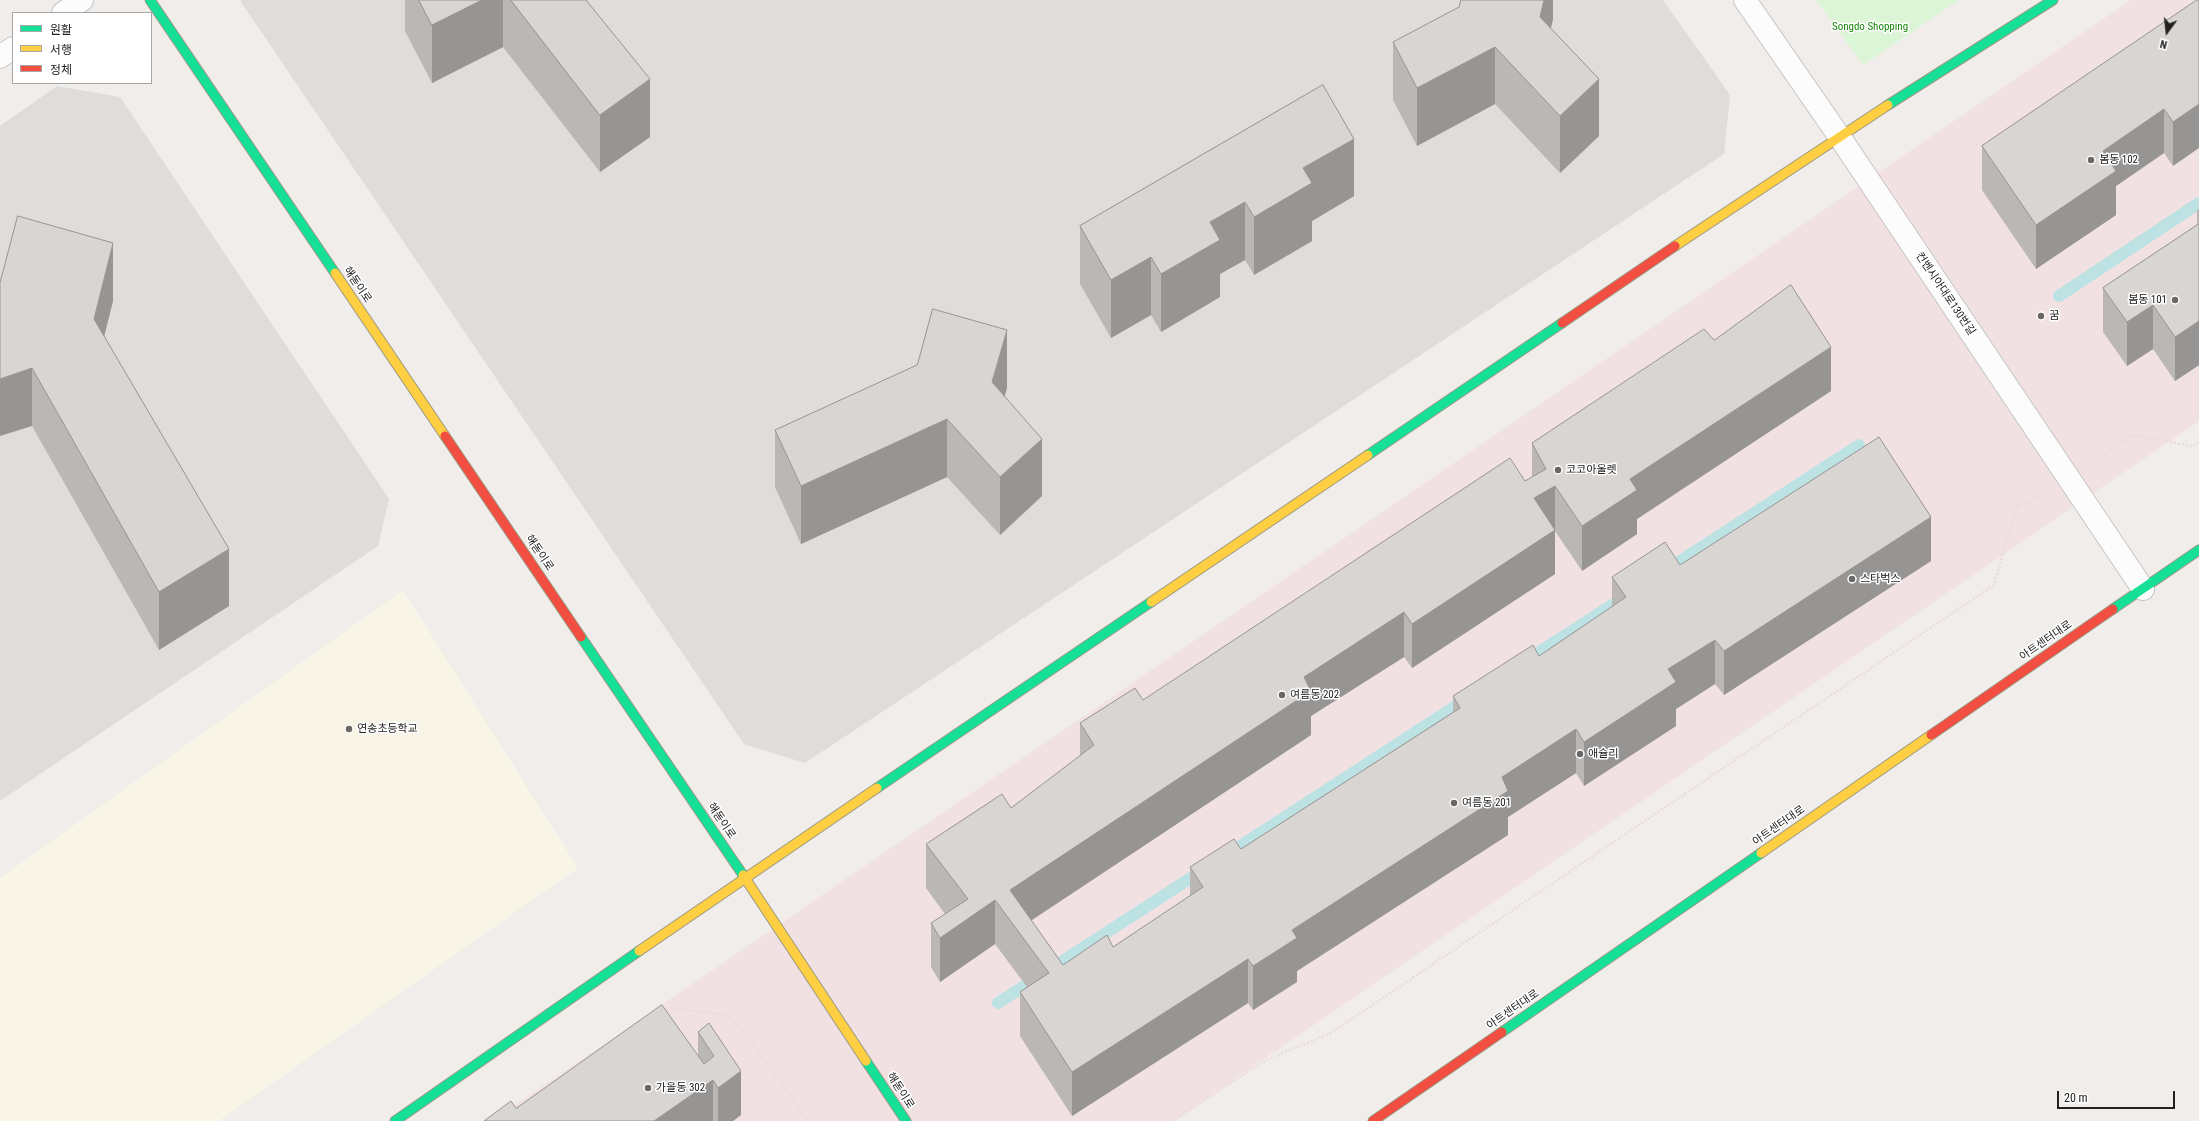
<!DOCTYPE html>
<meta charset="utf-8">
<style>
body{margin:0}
#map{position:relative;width:2199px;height:1121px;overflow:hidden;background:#f0edea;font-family:"Roboto Condensed","Noto Sans KR",sans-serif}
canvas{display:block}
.legend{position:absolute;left:12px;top:12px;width:140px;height:72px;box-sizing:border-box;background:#fff;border:1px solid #a6a6a6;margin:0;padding:5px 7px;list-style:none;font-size:12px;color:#212121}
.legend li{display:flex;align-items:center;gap:8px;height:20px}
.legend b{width:20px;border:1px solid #a6a6a6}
.north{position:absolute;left:2147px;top:12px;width:40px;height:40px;-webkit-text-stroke:3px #fff;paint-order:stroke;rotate:195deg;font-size:11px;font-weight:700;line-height:16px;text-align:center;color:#212121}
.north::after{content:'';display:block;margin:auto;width:14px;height:18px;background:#212121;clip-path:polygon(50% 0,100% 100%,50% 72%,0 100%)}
.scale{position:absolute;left:2057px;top:1091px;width:118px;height:18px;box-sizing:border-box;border:2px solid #212121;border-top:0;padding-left:5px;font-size:12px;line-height:14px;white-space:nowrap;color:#212121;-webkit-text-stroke:3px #fff;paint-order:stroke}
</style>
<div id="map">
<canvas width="2199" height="1121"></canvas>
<ul class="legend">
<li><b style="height:5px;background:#16e098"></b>원활</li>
<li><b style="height:5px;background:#ffcf43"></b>서행</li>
<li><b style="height:5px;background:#f24e42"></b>정체</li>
</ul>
<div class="north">N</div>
<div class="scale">20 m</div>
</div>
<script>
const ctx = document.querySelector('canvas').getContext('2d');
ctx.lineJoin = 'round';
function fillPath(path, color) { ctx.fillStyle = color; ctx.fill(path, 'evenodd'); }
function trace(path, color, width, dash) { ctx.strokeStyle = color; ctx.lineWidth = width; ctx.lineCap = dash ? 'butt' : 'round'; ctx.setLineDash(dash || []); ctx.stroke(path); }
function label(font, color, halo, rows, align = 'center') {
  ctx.font = font + ' "Roboto Condensed","Noto Sans KR",sans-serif'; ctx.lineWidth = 3; ctx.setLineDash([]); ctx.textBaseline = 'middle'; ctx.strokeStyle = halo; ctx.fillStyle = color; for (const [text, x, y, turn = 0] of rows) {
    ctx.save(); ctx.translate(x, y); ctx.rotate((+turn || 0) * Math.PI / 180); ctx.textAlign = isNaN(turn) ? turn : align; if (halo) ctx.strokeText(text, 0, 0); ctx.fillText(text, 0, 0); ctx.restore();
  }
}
fillPath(new Path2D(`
 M241,0h1422l67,95 -6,59 -919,609 -61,-19 -503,-742z
 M57,86l63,11 269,402 -11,47 -378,255v-675z`), '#dfdddb');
fillPath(new Path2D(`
 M2131,0h68v421l-1026,700h-681z`), '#f1e1e2');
fillPath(new Path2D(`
 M403,590l175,278 -359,253h-219v-243z`), '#f8f4e6');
fillPath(new Path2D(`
 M1816,0h143l-96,65z`), '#dcf5d6');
trace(new Path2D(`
 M2059,296l140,-93
 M1665,571l194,-126
 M1524,662l102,-66
 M1225,856l240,-156
 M998,1003l205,-133`), '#bde2e3', 12);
const street = new Path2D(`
 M1745,0l94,136 304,453
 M63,13l19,-13
 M0,57l13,-9`);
const fast = new Path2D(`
 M150,0l185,273
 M1888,105l165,-105
 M1368,455l194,-132
 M2113,609l86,-59
 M581,637l162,238
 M877,788l274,-186
 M1502,1032l259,-179
 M866,1061l40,60
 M395,1121l244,-170`);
const slow = new Path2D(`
 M1675,246l213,-141
 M335,273l110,163
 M1151,602l217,-147
 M1761,853l170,-118
 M743,875l123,186
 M639,951l238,-163`);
const jam = new Path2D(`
 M1562,323l113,-77
 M445,436l136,201
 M1931,735l182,-126
 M1373,1121l129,-89`);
trace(street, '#c7c5c4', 24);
trace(fast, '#9b9880', 11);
trace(slow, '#9b9880', 11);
trace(jam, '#9b9880', 11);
trace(new Path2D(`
 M2094,460l39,-25 58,11 8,-4
 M663,1012l6,-4 59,7 21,23 59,83
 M1173,1121l93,-61 65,-27 663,-448 23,-79 25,-11`), '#ecdbdc', 2.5, [2, 2]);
trace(street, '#fdfcfc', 22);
trace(fast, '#16e098', 9);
trace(slow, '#ffcf43', 9);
trace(jam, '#f24e42', 9);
fillPath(new Path2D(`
 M405,0h181l64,137 -50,35 -97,-125 -71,36 -27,-52z
 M1553,0v19l-2,9 48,108 -39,37 -65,-69 -78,42 -24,-46v-58z
 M2197,0l-24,166 -9,-13 -48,33v29l-80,54 -54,-79v-44z
 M1323,85l31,111 -42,25v20l-58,34 -9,-15 -25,14v23l-59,35 -10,-17 -40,23 -31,-54v-58z
 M2199,209v156l-24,16 -22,-32 -26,17 -24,-34v-44l94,-63v-15z
 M0,283l113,18 -9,35 125,270 -70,44 -127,-224z
 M1714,340l117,51 -194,128v15l-55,37 -27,-40v43l-143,94 -8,-11 -93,59v19l-280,185 32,45 50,-18 77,-51v-29l51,-18 212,-137v-16l86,-40 73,-49v-30l68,-12 251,-4 -207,134 -9,-11 -39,25v17l-92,60 -8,-13 -68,44v18l-211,136v11l-44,28 -5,-7 -176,113 -52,-80v-44l7,-5 -32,-43 -55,38 -9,-15v-44l14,-9 -19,-26v-44l85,-36 69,-52v-33l63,-23 389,-223v-34z
 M1007,388l-3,8 38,100 -42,39 -53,-58 -146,67 -26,-57v-57z
 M709,1023l32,92 -8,6h-249l32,-13 182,-53v-23z`), '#bab7b5');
fillPath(new Path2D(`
 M482,0h21v47l-71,36v-58z
 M1544,0h9v19l-13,56v-58z
 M1495,47v57l-78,42v-58z
 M650,79v58l-50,35v-57z
 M1599,79v57l-39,37v-57z
 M2199,104v44l-26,18v-44z
 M2164,109v44l-48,33v29l-80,54v-44l67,-74z
 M1354,139v57l-42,25v20l-58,34v-58l49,-49z
 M1245,202v58l-25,14v23l-59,35v-58l49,-52z
 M113,243v58l-19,76v-58z
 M1151,257v58l-40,23v-58z
 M2153,305v44l-26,17v-44z
 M2199,321v44l-24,16v-44z
 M1007,330v58l-15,52v-58z
 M1831,347v44l-194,128v15l-55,37v-45l48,-47z
 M32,368v58l-32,10v-57z
 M947,419v58l-146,67v-58z
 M1042,439v57l-42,39v-58z
 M1555,486v88l-143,94v-44l122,-126z
 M1931,517v44l-207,134v-44z
 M229,549v57l-70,44v-58z
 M1404,612v45l-93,59v19l-294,195 -7,-40 294,-213z
 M1715,640v44l-39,25v17l-92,60v-44l84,-73z
 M1576,729v44l-68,44v18l-211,136v11l-44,28v-44l39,-36 210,-153z
 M995,900v44l-55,38v-44z
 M1248,959v44l-176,113v-44z
 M741,1071v44l-8,6h-15v-33z
 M713,1080v41h-59z`), '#979593');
const building = new Path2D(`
 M419,0h63l-50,25z
 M511,0h75l64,79 -50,36z
 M1461,0h83l-4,17 59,62 -39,37 -65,-69 -78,41 -24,-46 66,-35z
 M2197,0h2v104l-26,18 -9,-13 -61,42 13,20 -80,54 -54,-79z
 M1323,85l31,54 -51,29 9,15 -58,34 -9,-15 -35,20 10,18 -59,34 -10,-17 -40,23 -31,-54z
 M18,216l95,27 -19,76 135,230 -70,43 -127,-224 -32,11v-96z
 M2199,224v97l-24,16 -22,-32 -26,17 -24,-34z
 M1791,285l40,62 -201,132 7,11 -55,36 -27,-40 -21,12 21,32 -143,94 -8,-12 -100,65 7,14 -301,199 53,75 44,-30 6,12 90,-60 -13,-20 44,-28 7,10 219,-141 -7,-12 80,-51 6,11 87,-59 -14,-20 53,-35 15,23 199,-128 52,80 -207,134 -9,-11 -47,29 8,13 -92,60 -8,-13 -74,48 6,14 -216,139 5,8 -44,28 -5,-7 -176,113 -52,-80 29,-19 -54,-73 -55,38 -9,-15 37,-24 -42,-55 76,-50 9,14 83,-63 -14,-22 55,-35 8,12 367,-242 15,23 21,-12 -14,-26 172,-114 10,11z
 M933,309l74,21 -15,52 50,57 -42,38 -53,-58 -146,67 -26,-56 142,-65z
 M662,1005l42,59 10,-8 -16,-24 11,-9 32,48 -23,17 -5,-8 -59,41h-170l27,-20 5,7z`);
fillPath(building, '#d8d5d2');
trace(building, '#979593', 1);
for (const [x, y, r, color] of [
 [2091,160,4,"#696867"],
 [2175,300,4,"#696867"],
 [2041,316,4,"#696867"],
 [1558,470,4,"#696867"],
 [1852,579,4,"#696867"],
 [1282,695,4,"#696867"],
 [349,729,4,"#696867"],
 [1580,754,4,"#696867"],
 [1454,803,4,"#696867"],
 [648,1088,4,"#696867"]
]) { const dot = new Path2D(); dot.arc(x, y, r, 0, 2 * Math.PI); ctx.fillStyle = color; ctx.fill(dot); trace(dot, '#fff', 1.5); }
label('11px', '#178509', '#fff', [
 ["Songdo Shopping",1870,27]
]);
label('11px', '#212121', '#fff', [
 ["봄동 102",2099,160],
 ["봄동 101",2167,300,"right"],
 ["꿈",2049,316],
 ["코코아울렛",1566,470],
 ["스타벅스",1860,579],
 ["여름동 202",1290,695],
 ["연송초등학교",357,729],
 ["애슐리",1588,754],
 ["여름동 201",1462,803],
 ["가을동 302",656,1088]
], 'left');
label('11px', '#212121', '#fff', [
 ["해돋이로",357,285,56],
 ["컨벤시아대로130번길",1945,294,56],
 ["해돋이로",539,553,56],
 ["아트센터대로",2046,641,-35],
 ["해돋이로",721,821,56],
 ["아트센터대로",1779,826,-35],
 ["아트센터대로",1513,1010,-35],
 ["해돋이로",900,1091,57]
]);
</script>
